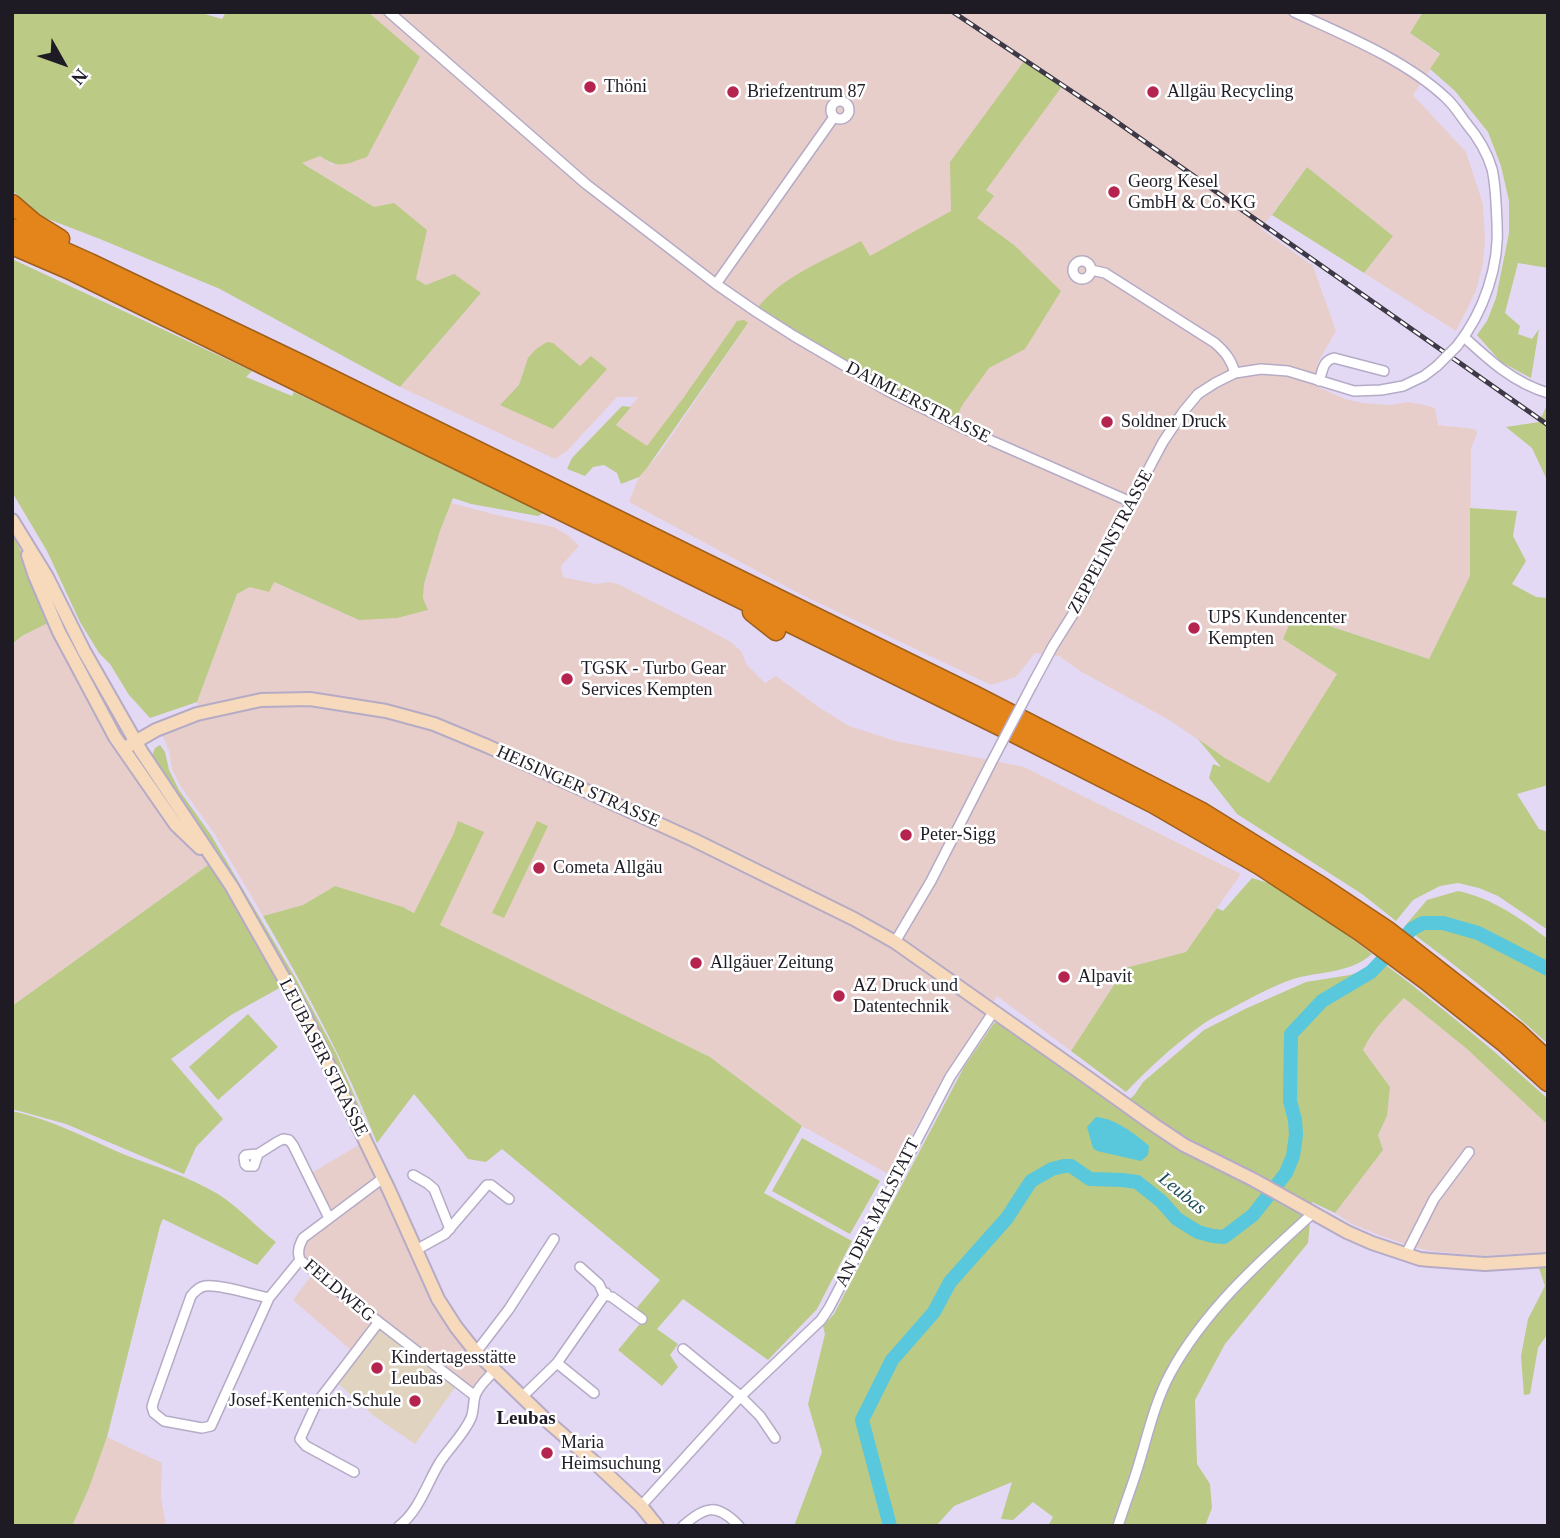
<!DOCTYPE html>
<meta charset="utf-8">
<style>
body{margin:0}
#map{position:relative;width:1560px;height:1538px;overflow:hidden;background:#e4d9f5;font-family:"Times New Roman",serif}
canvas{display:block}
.frame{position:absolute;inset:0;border:14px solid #1f1b25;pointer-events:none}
.north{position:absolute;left:28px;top:28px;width:70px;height:70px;-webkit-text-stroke:5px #fff;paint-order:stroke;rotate:130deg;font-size:19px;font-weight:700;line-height:28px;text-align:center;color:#1f1b25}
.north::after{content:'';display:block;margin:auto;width:24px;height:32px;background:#1f1b25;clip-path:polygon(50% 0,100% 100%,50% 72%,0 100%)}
</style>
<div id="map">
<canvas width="1560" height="1538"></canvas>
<div class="frame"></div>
<div class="north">N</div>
</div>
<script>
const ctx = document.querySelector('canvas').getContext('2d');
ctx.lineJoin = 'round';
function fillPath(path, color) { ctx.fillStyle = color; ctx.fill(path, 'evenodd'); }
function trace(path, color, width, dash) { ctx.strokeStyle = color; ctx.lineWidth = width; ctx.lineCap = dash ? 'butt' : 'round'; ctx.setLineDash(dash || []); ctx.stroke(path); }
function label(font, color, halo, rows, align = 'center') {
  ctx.font = font + ' "Times New Roman",serif'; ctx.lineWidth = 5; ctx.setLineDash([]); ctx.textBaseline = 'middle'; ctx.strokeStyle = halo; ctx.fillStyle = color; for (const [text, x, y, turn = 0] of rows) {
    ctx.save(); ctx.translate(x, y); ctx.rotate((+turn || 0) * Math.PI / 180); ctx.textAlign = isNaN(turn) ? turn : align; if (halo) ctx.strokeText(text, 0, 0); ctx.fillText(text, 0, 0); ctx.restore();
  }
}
fillPath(new Path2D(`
 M368,12h1055l-13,21 30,22 -27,40 53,57 17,52 2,35 -2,25 -7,27 -20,40 -92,-58 29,-37 -86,-69 -46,62 52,37 23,65 -18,31 -4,23 31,14 18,4 27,2 18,-3 17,3 10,3 3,17 37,4 2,4 -6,16 -1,127 -41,83 -112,-38 -34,18 54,35 -68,110 -44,-26 -56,-38 -89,-49 -21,-15 -24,-3 -19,24 -25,8 -191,-91 -171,-92 10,-25 20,-23 89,-131 -64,74 -37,50 -31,-22 22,-28h-21l-50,54 -12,8 -155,-72 81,-94 -55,-8 -10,-6 -42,-72 -73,-45 19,-6 12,9 88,-107z
 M451,503l50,13 53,11 15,9 10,10 -18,20 2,11 33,7 14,-2 8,2 89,45 24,13 10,9 6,14 18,18 11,-7 44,32 29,18 47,15 128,26 217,107 -55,78 -61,16 -54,83 -74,-55 -52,78 -55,101 -88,-49 -92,-69 -307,-150 -68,-21 -32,19 -40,11 -49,-83 -33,-46 -9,-18 -3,-18 -8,-19 38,-13 -2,-17 40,-108 13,-7 23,-5 86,38 69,-10 -5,-12 1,-14 16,-53z
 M50,622l69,126 76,99 16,16 -199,143v-362l10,-8z
 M1404,998l63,51 81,76v127l-64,4 -54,-5 -20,-5 -34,-12 -24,-10 -17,-11 48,-63 -5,-15 9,-19 3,-29 -27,-37 4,-9 14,-19z
 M360,1144l73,156 58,71 -19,25 -98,-71 -21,27 -60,-52 18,-24 -10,-9 -8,-23 37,-32 -20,-38z
 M107,1437l55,26 -1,34 5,29h-94l17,-38z`), '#e8cecb');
fillPath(new Path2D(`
 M376,1326l43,30 37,30 -41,58 -41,-28 -40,-36z`), '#e0d3c0');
fillPath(new Path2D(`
 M12,12h186l24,7 4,-7h142l52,45 -53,100c-22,7 -27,13 -47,-1l-18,7 72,44 20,-4 33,27 -11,49 10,6 28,-11 27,19 -81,94 -180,-98 -120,-50 -65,-25 -23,-24z
 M1423,12h125v256l-30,-5 -13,50 15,13 -2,8 14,5 7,-10 -8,49 -30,-16 -24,-27 10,-14 9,-23 13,-65v-32l-8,-35 -13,-34 -33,-41 -25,-22 10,-15 -30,-21z
 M1025,60l38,25 -77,105 8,6 -17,22 37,27 47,46 -36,58 -36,19 -26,36 -10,19 -198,-112c26,-35 69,-50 106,-70l9,15 81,-45 -1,-49z
 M1307,167l86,69 -29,37 -92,-58z
 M12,259l240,112 -6,6 46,19 2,-4 251,120 -7,4 -67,-12 -18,-6 -13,33 -16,53 -1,14 5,12 -31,8 -38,2 -85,-38 -5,10 -19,-5 -13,7 -40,108 -47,16 -21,-23 -19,-31 -11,-11 -19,-31 -33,-71 -35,-59z
 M744,320l4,3 -101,145 -8,9 -18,7 -4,-11 -13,-8 -11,2 -8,9 -18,-7 5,-11 50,-52 9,1 -15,18 31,21 37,-49 53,-76z
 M547,342l6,1 27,23 11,-10 16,13 -54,60 -53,-24 19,-20 9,-27 8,-9z
 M1548,403v79l-16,-34 -26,-21 33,-5z
 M1470,508l47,3 -4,25 13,25 -14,23 24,13 12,1v187l-31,9 22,35 9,3v98l-50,-34 -19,-8 -21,-5 -18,3 -27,14 -17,21 -34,-27 -125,-80 -28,-36 4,-14 8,3 -23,-28 27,19 44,25 68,-109 -54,-35 11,-25 135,45 41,-83z
 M12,531l20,46 18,45 -28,14 -10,8z
 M160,745l5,7 4,18 10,20 32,45 85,144 40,74 44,102 -4,2 -36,-80 -189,-319 4,-10z
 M458,821l26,11 -44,93 270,132 92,69 -38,67 88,48 -35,68 -49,51 -85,-61 -26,30 21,15 -8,11 8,12 -16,19 -44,-36 26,-31 -9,-9 25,-30 -158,-131 -16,13 -18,-3 -54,-65 -37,49c-31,-79 -71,-153 -114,-227l40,-11 32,-19 68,21 11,6 40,-80z
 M537,821l11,5 -44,92 -12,-5z
 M211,863l72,123 -52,29 -60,44 52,60 -27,28 -12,27 -118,-50 -54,-15v-103z
 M1252,878l26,8 59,41 35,27c-25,22 -58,16 -87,28 -18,7 -36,17 -53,26 -11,6 -23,11 -33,19 -26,19 -51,42 -73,65l-55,-41 54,-83 61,-16 31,-44 6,3z
 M1458,891c36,8 60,26 90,48v105c-45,-42 -94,-80 -144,-117l23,-27z
 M1379,960c59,44 115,90 169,139v26l-81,-76 -63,-51c-15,16 -32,32 -41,52l27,37 -3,29 -9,19 5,15 -48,63 -23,-11 -4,41 -83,101 -30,56 2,64 13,20 2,24 -7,18h-157l5,-9 -20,-15 -20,18 -12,-1 11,-37 -58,24 -18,20h-142l28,-74 -14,-48 17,-70 -2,-8 11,-12 130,-247 30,-44h9l25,21 93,64 14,-14 8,-12 61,-52 41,-21 61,-27 44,-7 21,-7z
 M248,1014l30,33 -60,53 -29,-33z
 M12,1111c41,9 74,27 111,43 32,13 65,22 95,40 21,13 38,33 58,48l-19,23 -94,-46 -3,7 -53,211 -18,51 -17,38h-60z
 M802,1138l78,43 -30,53 -78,-43z
 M1548,1267v66l-10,15 -8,46 -6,1 -3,-39 7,-37 17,-33 -6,-18z`), '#bbca85');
fillPath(new Path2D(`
 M1096,1117c20,2 38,16 53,29l-1,9 -7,6 -44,-10 -4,-3 -6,-21z`), '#59c7dc');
trace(new Path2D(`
 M890,1526l-28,-106 30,-60 42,-48 16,-30 57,-64 24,-37 21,-12 12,-3h7l19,13 32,1 15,2 24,19 16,18 21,13 15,4 11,1 29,-22 33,-42 7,-17 3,-21 -1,-15 -5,-19 1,-67 31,-33 49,-29 41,-43 11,-6h20l35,10 70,36`), '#59c7dc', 14);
const street = new Path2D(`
 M389,12l197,172 130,100 42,29 36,23 94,55 79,39 164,72
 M1294,12c50,23 112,48 152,86 8,7 14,17 20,25 11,13 21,29 26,46 4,17 4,36 5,53 3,43 -13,90 -40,124
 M831 110a9 9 0 1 1 18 0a9 9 0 1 1-18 0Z
 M1073 270a9 9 0 1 1 18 0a9 9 0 1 1-18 0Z
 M1091,270l14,3 110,70c10,9 16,16 20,30
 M716,284l118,-167
 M1464,337c25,23 50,46 84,56
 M1319,381c4,-10 3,-20 15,-23l50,13
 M1032,685l21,-39 32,-51 46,-93 32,-60 20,-30 15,-18 17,-11 20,-10 26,-4 27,2 66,20 27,-1 22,-4 21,-10 13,-10
 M895,942l36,-61 59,-116
 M258,1154l-12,1 -2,2 1,7 2,2h7l4,-12 19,-12 6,-3 6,1 4,5 36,73
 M413,1175l14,8 7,6 16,40
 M383,1178l-80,60c-4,8 -6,14 -3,22 58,47 117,91 175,136
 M416,1250l29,-16 42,-49h4l18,14
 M1406,1254l28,-55 35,-47
 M580,1267l19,17 5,11 8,2 30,22
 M269,1298c-16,-3 -49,-14 -64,-12 -6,1 -10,5 -14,10l-37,104 -2,7 2,6 10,8 38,7 9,-2 58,-128 31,-38
 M683,1349l55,45 22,22 15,22
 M475,1351l5,-4 29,-38 45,-70
 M557,1363l37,30
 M522,1397l35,-34 49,-70
 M354,1472l-48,-26 -6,-7 16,-35 62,-81
 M641,1506l99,-109 81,-77 8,-12 121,-231 44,-66
 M399,1526c20,-15 28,-43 41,-64 10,-15 24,-28 31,-44 3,-7 2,-15 4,-22 3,-10 13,-18 20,-26
 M683,1526c22,-20 34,-23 56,0
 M1118,1526c6,-19 13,-37 19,-56 10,-32 17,-66 33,-96 34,-63 90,-113 142,-160`);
const secondary = new Path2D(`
 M12,520l35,57 37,74 57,100 91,136 72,127 85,176 49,109 18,28 19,24 71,69 47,41 48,45 16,20
 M28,555l7,21 24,56 56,105 61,88 24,23
 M123,749l33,-19 41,-16 64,-14 49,-1 76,12 48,13 53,22 207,94 160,79 41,23 189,133 70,50 30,20 70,35 93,52 25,11 48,16 10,1 55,4 63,-4`);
const highway = new Path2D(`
 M12,204l22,19 26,16
 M12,228l78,35 215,103 669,329 226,116 122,76 66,44 128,100 32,30
 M12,245l58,25 934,458 150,76 107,62 100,66 65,48 79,63 43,39
 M752,612l24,19`);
trace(street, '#b5abc6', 12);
trace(secondary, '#b5abc6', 16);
trace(highway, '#9f601e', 21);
trace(street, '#fff', 9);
trace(secondary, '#f7dabb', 12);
trace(highway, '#e4851b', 18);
const rail = new Path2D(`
 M953,12l154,103 441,310`);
trace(rail, '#3e3946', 5);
trace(rail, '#fff', 2.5, [8]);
const streetBridge = new Path2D(`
 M1437,366l20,-20
 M990,765l42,-80`);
trace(streetBridge, '#b5abc6', 12, []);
trace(streetBridge, '#fff', 9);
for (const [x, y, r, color] of [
 [590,87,7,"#b5244e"],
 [733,92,7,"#b5244e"],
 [1153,92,7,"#b5244e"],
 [1114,192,7,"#b5244e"],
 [1107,422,7,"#b5244e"],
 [1194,628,7,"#b5244e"],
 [567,679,7,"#b5244e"],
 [906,835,7,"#b5244e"],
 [539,868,7,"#b5244e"],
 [696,963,7,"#b5244e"],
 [1064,977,7,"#b5244e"],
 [839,996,7,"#b5244e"],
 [377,1368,7,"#b5244e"],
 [415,1401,7,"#b5244e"],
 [547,1453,7,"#b5244e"]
]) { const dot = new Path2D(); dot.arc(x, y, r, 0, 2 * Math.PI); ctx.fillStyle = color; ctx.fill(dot); trace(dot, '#fff', 2.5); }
label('18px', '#1f1b25', '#fff', [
 ["Thöni",604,87],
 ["Briefzentrum 87",747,92],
 ["Allgäu Recycling",1167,92],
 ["Georg Kesel",1128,182],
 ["GmbH & Co. KG",1128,203],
 ["Soldner Druck",1121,422],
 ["UPS Kundencenter",1208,618],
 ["Kempten",1208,639],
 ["TGSK - Turbo Gear",581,669],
 ["Services Kempten",581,690],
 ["Peter-Sigg",920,835],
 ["Cometa Allgäu",553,868],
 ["Allgäuer Zeitung",710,963],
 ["Alpavit",1078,977],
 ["AZ Druck und",853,986],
 ["Datentechnik",853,1007],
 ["Kindertagesstätte",391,1358],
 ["Leubas",391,1379],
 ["Josef-Kentenich-Schule",401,1401,"right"],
 ["Maria",561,1443],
 ["Heimsuchung",561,1464]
], 'left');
label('18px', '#1f1b25', '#fff', [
 ["DAIMLERSTRASSE",918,403,27],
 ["ZEPPELINSTRASSE",1111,542,-62],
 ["HEISINGER STRASSE",578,787,24],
 ["LEUBASER STRASSE",323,1058,63],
 ["AN DER MALSTATT",878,1213,-63],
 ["FELDWEG",339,1291,40]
]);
label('italic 19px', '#1d4d56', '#fff', [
 ["Leubas",1182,1194,39]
]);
label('bold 19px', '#1f1b25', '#fff', [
 ["Leubas",526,1419]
]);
</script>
